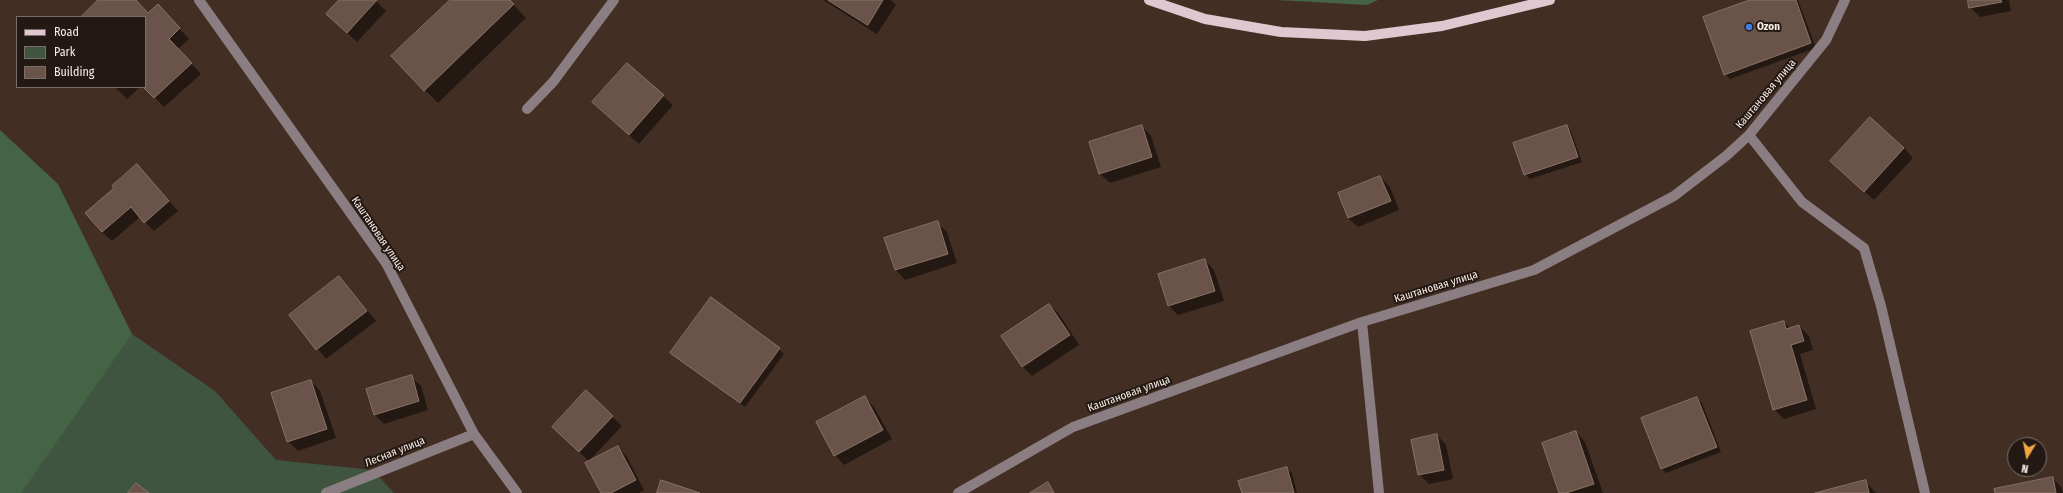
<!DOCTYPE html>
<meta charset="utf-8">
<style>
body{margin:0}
#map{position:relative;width:2063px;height:493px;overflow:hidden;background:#432e23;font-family:"Fira Sans Condensed",sans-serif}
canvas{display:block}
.legend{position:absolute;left:16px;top:16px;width:130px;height:72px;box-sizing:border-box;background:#221914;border:1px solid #796e68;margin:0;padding:5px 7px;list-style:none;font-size:12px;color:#fbede6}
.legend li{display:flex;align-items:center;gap:8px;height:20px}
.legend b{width:20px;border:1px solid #796e68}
.north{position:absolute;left:2007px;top:437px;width:40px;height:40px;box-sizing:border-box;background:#221914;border:1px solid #796e68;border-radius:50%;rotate:190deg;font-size:11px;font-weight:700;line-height:16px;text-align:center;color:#fbede6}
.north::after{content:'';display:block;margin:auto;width:14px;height:18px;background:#f1a640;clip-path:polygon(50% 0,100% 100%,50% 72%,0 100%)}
</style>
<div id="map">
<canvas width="2063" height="493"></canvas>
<ul class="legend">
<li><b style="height:5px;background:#e1c8d0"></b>Road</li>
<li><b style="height:11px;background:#3f553f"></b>Park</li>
<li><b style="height:11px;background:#6a5348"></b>Building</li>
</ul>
<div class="north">N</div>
</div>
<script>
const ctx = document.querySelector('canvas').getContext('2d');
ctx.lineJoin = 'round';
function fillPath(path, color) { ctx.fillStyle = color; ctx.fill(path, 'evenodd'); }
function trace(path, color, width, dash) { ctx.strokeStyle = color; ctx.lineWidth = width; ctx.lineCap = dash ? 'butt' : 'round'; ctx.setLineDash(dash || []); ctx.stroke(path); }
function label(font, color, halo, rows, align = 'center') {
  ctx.font = font + ' "Fira Sans Condensed",sans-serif'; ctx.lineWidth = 4; ctx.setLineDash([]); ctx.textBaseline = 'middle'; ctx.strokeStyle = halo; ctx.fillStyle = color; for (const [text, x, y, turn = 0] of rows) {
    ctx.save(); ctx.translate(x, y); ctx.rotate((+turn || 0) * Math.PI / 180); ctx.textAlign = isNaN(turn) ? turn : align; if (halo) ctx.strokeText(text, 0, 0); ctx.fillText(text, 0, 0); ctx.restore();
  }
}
fillPath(new Path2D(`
 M132,334l83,57 61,69 97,10 21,23h-386z`), '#3f553f');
fillPath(new Path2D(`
 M1276,0h102l-11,5z
 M0,130l58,54 74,150 -111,159h-21z`), '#456445');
fillPath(new Path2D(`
 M100,0h36l12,14 19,1 22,24 -11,10 23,25 -37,33 -19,-20v-70h-62z
 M340,0h35l11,11 -29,31 -20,-19z
 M451,0h58l17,18 -88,85 -13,-13z
 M823,0h68l5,5 -19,29z
 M1753,0h45l18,48 -86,31 -5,-5z
 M1969,0h40l2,11 -31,6 -10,-10z
 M627,64l46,41 -34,39 -36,-32z
 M115,87h25l-13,12z
 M1142,126l9,10 10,31 -51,16 -10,-9 -10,-31z
 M1566,126l5,5 11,31 -52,17 -5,-5z
 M1904,148l9,10 -39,42 -33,-30z
 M146,175l32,36 -24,20 -14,-14 -28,24 -10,-9z
 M1380,177l10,10 9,23 -41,17 -10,-9z
 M937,223l10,9 10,31 -52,17 -9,-10 -10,-31z
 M1205,260l9,10 10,31 -46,14 -10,-10z
 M339,277l37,44 -50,38 -36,-44z
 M1049,305l10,9 20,31 -47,31 -10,-10z
 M1784,322l7,7 8,-3 10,10 4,14 -13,4 16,55 -32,10 -10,-10z
 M779,349l5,5 -39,53 -73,-54z
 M411,377l10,9 7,24 -44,14 -9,-9z
 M311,381l9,10 16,47 -38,13 -10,-10z
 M586,392l36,34 -33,35 -27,-25z
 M864,397l10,10 18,32 -48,26 -9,-10z
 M1697,398l5,5 19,49 -55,21 -5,-5z
 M1576,432l9,10 18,51h-43z
 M1437,435l9,10 7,34 -24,5 -10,-10z
 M618,447l9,10 17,33 -5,3h-37z
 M1287,469l5,4 5,20h-54z
 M2053,478l9,10 1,5h-67z
 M1865,481l11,12h-57z`), '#0007');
const building = new Path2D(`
 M98,0h38l12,13 10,-9 22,24 -11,11 23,24 -38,35 -11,-11h2v-70h-64z
 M339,0h38l-30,33 -21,-19z
 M450,0h60l4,4 -90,87 -33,-35z
 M828,0h55l-15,25z
 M1750,0h46l15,43 -87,32 -21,-58z
 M1968,0h33l1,2 -33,6z
 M627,63l37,32 -35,40 -37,-33z
 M1870,117l34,31 -40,44 -34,-31z
 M1142,125l10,32 -53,17 -10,-32z
 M1567,125l11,32 -54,18 -11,-32z
 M137,164l32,37 -25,22 -13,-16 -29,25 -17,-19 29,-25 -2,-2z
 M1380,176l11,25 -43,17 -10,-25z
 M938,221l10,33 -53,16 -11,-32z
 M1205,259l10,32 -47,15 -10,-32z
 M339,276l28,35 -51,39 -27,-35z
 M711,297l69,51 -40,55 -70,-50z
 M1049,304l21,31 -48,32 -21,-31z
 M1784,321l2,8 13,-4 5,16 -13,4 16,55 -34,10 -23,-79z
 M412,375l7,26 -45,14 -8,-26z
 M311,380l16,49 -40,13 -16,-49z
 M586,390l27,26 -34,36 -27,-25z
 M865,396l18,34 -49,26 -18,-34z
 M1697,397l20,50 -56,22 -20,-51z
 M1576,431l18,53 -28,9h-7l-17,-50z
 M1437,434l7,36 -26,5 -7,-35z
 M618,446l18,34 -25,13h-10l-16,-30z
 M1287,467l7,26h-52l-4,-12z
 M2053,477l3,16h-61l-1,-4z
 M661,480l39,13h-43z
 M1866,480l3,13h-54z
 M1048,482l6,11h-24z
 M136,483l13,10h-21z`);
fillPath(building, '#6a5348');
trace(building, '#8a7266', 1);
trace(new Path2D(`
 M199,0l187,263 88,171 43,59
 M527,109l26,-27 61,-82
 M1749,135l53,67 62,46 17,58 44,187
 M1362,322l17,171
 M326,493l148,-59
 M958,493l115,-66 289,-105 172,-52 140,-74 52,-40 23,-21 77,-95 19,-40`), '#8a7e82', 10);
trace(new Path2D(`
 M1149,0l56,19 76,13 84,4 77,-10 108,-26`), '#e1c8d0', 10);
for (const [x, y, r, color] of [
 [1749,27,4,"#3f7fe0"]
]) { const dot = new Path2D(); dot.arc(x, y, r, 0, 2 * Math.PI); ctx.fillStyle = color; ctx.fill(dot); trace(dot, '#221914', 1.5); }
label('bold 11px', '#fbede6', '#221914', [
 ["Ozon",1757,27]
], 'left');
label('11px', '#fbede6', '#221914', [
 ["Каштановая улица",1766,94,-50],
 ["Каштановая улица",378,234,56],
 ["Каштановая улица",1436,287,-17],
 ["Каштановая улица",1129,394,-20],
 ["Лесная улица",395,452,-22]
]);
</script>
